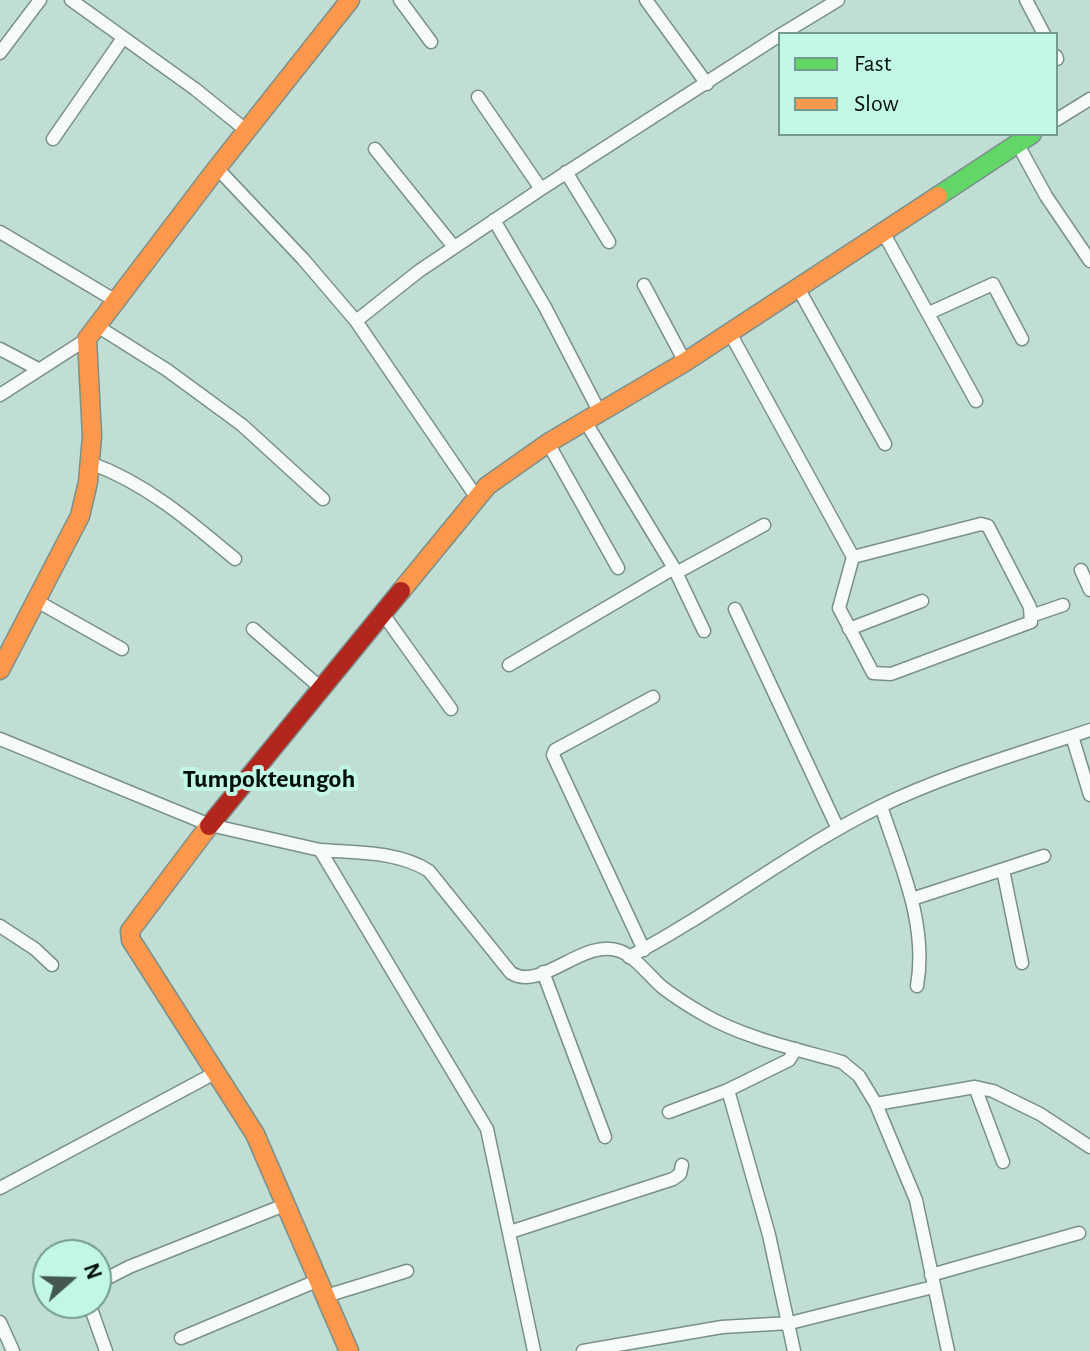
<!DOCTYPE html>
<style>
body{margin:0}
#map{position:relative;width:1090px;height:1351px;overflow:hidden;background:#c1ded5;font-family:"Alegreya Sans",sans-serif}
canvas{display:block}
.legend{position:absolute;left:778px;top:32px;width:280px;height:104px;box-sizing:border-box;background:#c2f7e6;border:2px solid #749b8e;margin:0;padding:10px 14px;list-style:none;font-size:24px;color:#00100a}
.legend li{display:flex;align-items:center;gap:16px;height:40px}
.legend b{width:40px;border:2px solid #749b8e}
.north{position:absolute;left:32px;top:1239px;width:80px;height:80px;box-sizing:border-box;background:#c2f7e6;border:2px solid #749b8e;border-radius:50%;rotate:70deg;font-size:22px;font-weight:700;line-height:32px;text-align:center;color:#00100a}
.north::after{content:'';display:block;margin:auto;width:28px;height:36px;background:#445851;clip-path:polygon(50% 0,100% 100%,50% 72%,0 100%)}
</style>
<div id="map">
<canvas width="1090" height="1351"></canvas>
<ul class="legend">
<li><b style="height:10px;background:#63d668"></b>Fast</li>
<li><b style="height:10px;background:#ff974d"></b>Slow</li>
</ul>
<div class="north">N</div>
</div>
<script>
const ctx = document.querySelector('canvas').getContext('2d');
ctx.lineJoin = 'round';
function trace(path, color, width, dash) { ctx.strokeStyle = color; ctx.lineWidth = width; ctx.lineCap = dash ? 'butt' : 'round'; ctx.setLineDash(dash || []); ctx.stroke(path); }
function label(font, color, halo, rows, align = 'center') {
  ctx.font = font + ' "Alegreya Sans",sans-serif'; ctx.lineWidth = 8; ctx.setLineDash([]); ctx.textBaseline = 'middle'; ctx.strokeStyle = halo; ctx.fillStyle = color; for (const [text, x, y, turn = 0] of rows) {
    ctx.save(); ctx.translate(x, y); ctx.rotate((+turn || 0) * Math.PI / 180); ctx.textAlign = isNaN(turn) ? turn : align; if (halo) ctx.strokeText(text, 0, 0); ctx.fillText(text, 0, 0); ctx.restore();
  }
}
const street = new Path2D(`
 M71,0l124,89 52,42
 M400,0l31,42
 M646,0l61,84
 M1026,0l18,34
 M782,34l56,-34
 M0,53l40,-53
 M1056,56l1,3
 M478,97l63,92
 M1056,120l34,-21
 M53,139l70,-101
 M1017,143l29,53 44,65
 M375,149l79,98
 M217,168l86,91 53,62 121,177
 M566,172l43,70
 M494,220l51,87 55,106
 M0,232l116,69
 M883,232l93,169
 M644,285l41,77
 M798,288l87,156
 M929,313l64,-29 29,55
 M356,321l63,-50 122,-82 239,-154
 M97,326l70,44 75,55 81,74
 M730,333l123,224 -14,51 34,65 18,1 140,-52 -1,-15 -42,-81 -7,-2 -128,33
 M0,349l38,20
 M0,395l87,-56
 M585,421l89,147 30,63
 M548,443l70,125
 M90,463c56,20 100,58 145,96
 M1081,570l9,20
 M676,573l88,-48
 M35,600l87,49
 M735,609l103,220
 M383,614l68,95
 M1031,616l32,-11
 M253,629l69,60
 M849,629l73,-28
 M509,665l165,-97
 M1072,736l18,59
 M0,739l210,86 110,25 167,279 47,222
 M881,806c19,58 47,118 36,180
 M320,850c36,3 78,1 109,21l82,102c31,19 72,-36 109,-22 16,6 29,25 42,36 13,10 27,19 41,27 41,24 93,35 139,48l17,14 17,28 40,96 32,151
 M1003,870l19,93
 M912,899l132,-43
 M0,926l35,23 17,16
 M644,950l-91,-195 2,-5 98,-53
 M629,957c86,-45 163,-107 250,-150 65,-32 142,-54 211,-77
 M543,972l62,165
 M975,1087l28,75
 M876,1104l99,-17 18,4 47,23 50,33
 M669,1112l59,-22
 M0,1188l215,-115
 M510,1232l163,-53 7,-5 2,-9
 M931,1275l148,-42
 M96,1284l33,-17 158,-63
 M326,1296l81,-25
 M89,1303l17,48
 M0,1322l13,29
 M181,1338l138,-58
 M583,1351l139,-24 68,-4 143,-36
 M794,1351l-25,-116 -41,-145 61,-30 7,-11`);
const fast = new Path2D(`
 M938,196l94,-62`);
const slow = new Path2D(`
 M401,591l86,-105 61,-43 137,-81 253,-166
 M0,670l80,-154 8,-34 4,-46 -5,-97 130,-171 133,-168
 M209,826l-79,105 1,9 124,194 94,217`);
const jam = new Path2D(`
 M209,826l192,-235`);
trace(street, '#7a908a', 15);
trace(fast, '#7a908a', 21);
trace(slow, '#7a908a', 21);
trace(jam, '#7a908a', 21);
trace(street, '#f6faf9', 12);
trace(fast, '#63d668', 18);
trace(slow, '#ff974d', 18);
trace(jam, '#b3261e', 18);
label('bold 26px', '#00100a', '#c2f7e6', [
 ["Tumpokteungoh",269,779]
]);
</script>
